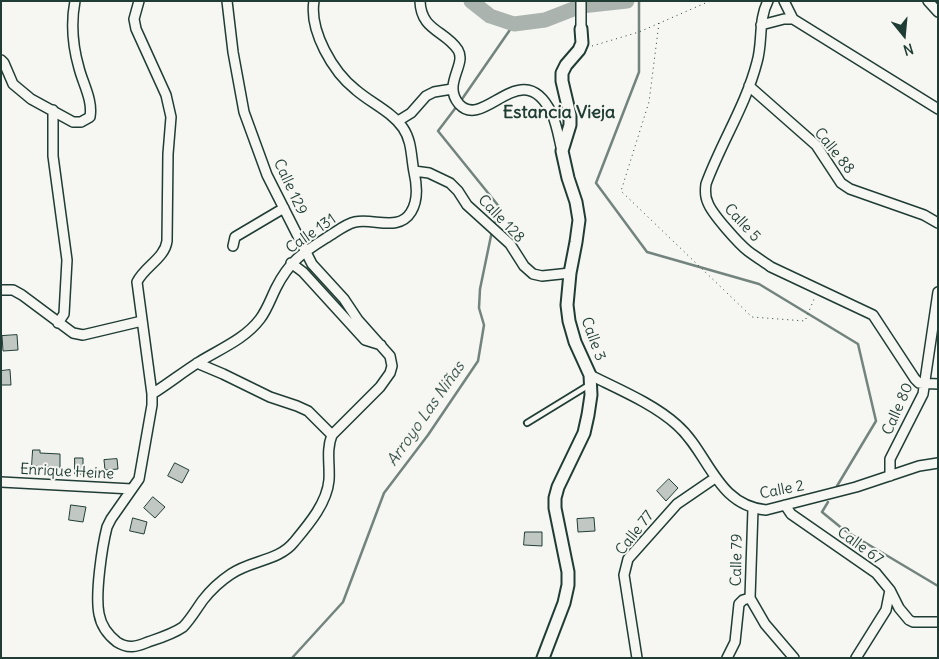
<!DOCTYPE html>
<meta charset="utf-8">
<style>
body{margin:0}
#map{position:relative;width:939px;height:659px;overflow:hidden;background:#f6f6f2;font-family:Delius,sans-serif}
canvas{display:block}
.frame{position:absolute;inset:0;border:2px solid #1f3d34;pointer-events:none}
.north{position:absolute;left:879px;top:10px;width:50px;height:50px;-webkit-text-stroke:4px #f6f6f2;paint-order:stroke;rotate:163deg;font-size:14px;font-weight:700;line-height:20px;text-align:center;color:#1f3d34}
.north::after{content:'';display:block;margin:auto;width:18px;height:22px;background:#1f3d34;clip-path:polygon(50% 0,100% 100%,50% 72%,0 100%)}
</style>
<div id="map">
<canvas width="939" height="659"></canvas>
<div class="frame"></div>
<div class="north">N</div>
</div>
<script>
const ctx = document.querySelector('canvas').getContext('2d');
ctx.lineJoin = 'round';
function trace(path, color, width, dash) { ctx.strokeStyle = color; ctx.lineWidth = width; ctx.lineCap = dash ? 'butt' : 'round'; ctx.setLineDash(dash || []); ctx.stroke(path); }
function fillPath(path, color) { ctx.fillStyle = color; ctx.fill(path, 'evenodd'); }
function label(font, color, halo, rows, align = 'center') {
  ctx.font = font + ' Delius,sans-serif'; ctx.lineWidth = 4; ctx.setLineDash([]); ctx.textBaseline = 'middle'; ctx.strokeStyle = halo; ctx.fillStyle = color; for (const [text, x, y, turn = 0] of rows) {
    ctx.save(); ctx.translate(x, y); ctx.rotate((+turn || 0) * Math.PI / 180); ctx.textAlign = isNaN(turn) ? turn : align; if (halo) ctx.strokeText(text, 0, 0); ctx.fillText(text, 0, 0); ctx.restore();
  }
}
trace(new Path2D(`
 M639,1v71l-43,111 51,69 112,32 99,60 18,77 -39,65
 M460,102l54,-78
 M457,106l-19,25 63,78 -7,17
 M828,502l-6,10 22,18 94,56
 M292,658l51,-56 41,-109 44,-58 50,-74 6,-36 -5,-17 1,-19 12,-58`), '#72847d', 2.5);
trace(new Path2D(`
 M471,1l19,15 24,8 31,-4 36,-14 46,-5`), '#aab3ae', 15);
const building = new Path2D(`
 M17,335l1,15 -15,1 -1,-15z
 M10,370l1,15h-10v-14z
 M33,450h7v3l20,1v16h-8v-3l-20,-1z
 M75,458h8v16h-8z
 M117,459l1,10 -13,1 -1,-10z
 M175,463l14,7 -7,13 -14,-7z
 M669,479l9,9 -12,13 -9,-10z
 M153,497l12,10 -10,11 -11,-10z
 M71,505l15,2 -3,15 -14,-2z
 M133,518l14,4 -3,12 -14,-3z
 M594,518l1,13 -17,1 -1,-13z
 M525,532h17v14l-18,-1z`);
fillPath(building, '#c1c8c3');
trace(building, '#1f3d34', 1);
const lane = new Path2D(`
 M527,423l62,-38`);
const street = new Path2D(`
 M139,1l-5,18 2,10 30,66 5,22 -3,37 -1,87c-2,17 -23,26 -30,41l15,112v11l-13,74 -28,40 -4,8c-5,20 -12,67 -8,87 2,11 9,21 18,28 11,7 19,5 31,0 12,-4 25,-8 35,-15 8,-8 14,-19 20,-27 7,-9 19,-20 28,-26 20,-14 48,-13 63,-32 15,-18 33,-39 35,-62 1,-16 -3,-30 3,-45l48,-48 10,-14 2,-7 -2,-10 -32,-36 -14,-21 -32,-35 -45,-89 -23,-63 -11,-60 -6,-51
 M420,1c1,30 25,29 38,49 9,15 -16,34 1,54 25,28 63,-52 93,10 5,11 7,25 10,37
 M581,1v28
 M768,1c-10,19 -5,41 -11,61 -11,43 -36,81 -51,122 -1,7 -1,13 2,19 4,11 31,41 40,48 8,6 16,11 23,16l102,48 42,64 4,4 19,1
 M784,1l9,18 145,90
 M928,1l10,11
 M761,25l23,-6h9
 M1,60l3,3 9,21 18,15 42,23h8l9,-5c3,-17 -7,-33 -11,-49 -6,-21 -8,-46 -4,-67
 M749,86l67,59 25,38 9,6 74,26 14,8
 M53,110v46l14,104 -3,54 -6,9
 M398,121l13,-8 15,-17 8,-4 18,-3
 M414,171l15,2 21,10 8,8 9,14 43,39 14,22 9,8 9,2 28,-3
 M233,246l2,-9 49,-29
 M291,263l12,9 62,68 16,5
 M1,290h12l9,5 51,38 10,2 59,-14
 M197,363l26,11 47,23 27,9 11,5 24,24
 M590,375c28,14 64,29 87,50 32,28 39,80 89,85l90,-23 63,-21 19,-3
 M152,394c16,-10 31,-22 47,-32 21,-13 46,-23 61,-43 7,-9 11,-21 16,-31 13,-26 26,-35 50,-50 9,-5 19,-14 29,-16 19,-4 44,10 56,-10 7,-11 6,-27 3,-40 -3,-15 -2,-31 -11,-44 -11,-16 -32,-25 -47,-38 -23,-18 -47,-59 -42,-89
 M890,476v-17l33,-65 15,-102
 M1,482l131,7
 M785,505l6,9 85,59 14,17 9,18 10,12 4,2h25
 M753,509l-3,89 15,26 29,34
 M637,658l-13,-83 4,-16 49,-55 38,-26
 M727,658l8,-16 4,-38 4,-4 7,-2
 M856,658l30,-48 4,-20`);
const secondary = new Path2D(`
 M543,658l21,-55 4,-18v-13l-13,-64v-10l3,-11 26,-54 4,-18 3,-20 -1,-20 -15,-33 -6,-21 -2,-16 3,-32 6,-31 3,-22 -3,-18 -8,-24 -6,-27 8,-26v-10l-8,-34v-8l4,-8 13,-15 3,-7 -1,-14`);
trace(lane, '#1f3d34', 8);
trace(street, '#1f3d34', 12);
trace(secondary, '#1f3d34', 15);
trace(new Path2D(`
 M659,23l-10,79 -28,89 131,126 53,4 9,-22
 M592,46l47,-14 71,-31`), '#1f3d34', 1, [1, 4]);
trace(lane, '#f6f6f2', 4.5);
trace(street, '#f6f6f2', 9);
trace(secondary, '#f6f6f2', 11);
label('15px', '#1f3d34', '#f6f6f2', [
 ["Calle 88",834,151,51],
 ["Calle 129",290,187,65],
 ["Calle 128",501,219,46],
 ["Calle 5",742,223,47],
 ["Calle 131",311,234,-35],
 ["Calle 3",593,339,70],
 ["Calle 80",898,409,-66],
 ["Enrique Heine",67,472,3],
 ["Calle 2",782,490,-11],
 ["Calle 77",635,533,-52],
 ["Calle 67",860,546,36],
 ["Calle 79",737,560,-89]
]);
label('italic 16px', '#425a52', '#f6f6f2', [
 ["Arroyo Las Niñas",426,414,-55]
]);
label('bold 18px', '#1f3d34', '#f6f6f2', [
 ["Estancia Vieja",559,113]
]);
</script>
